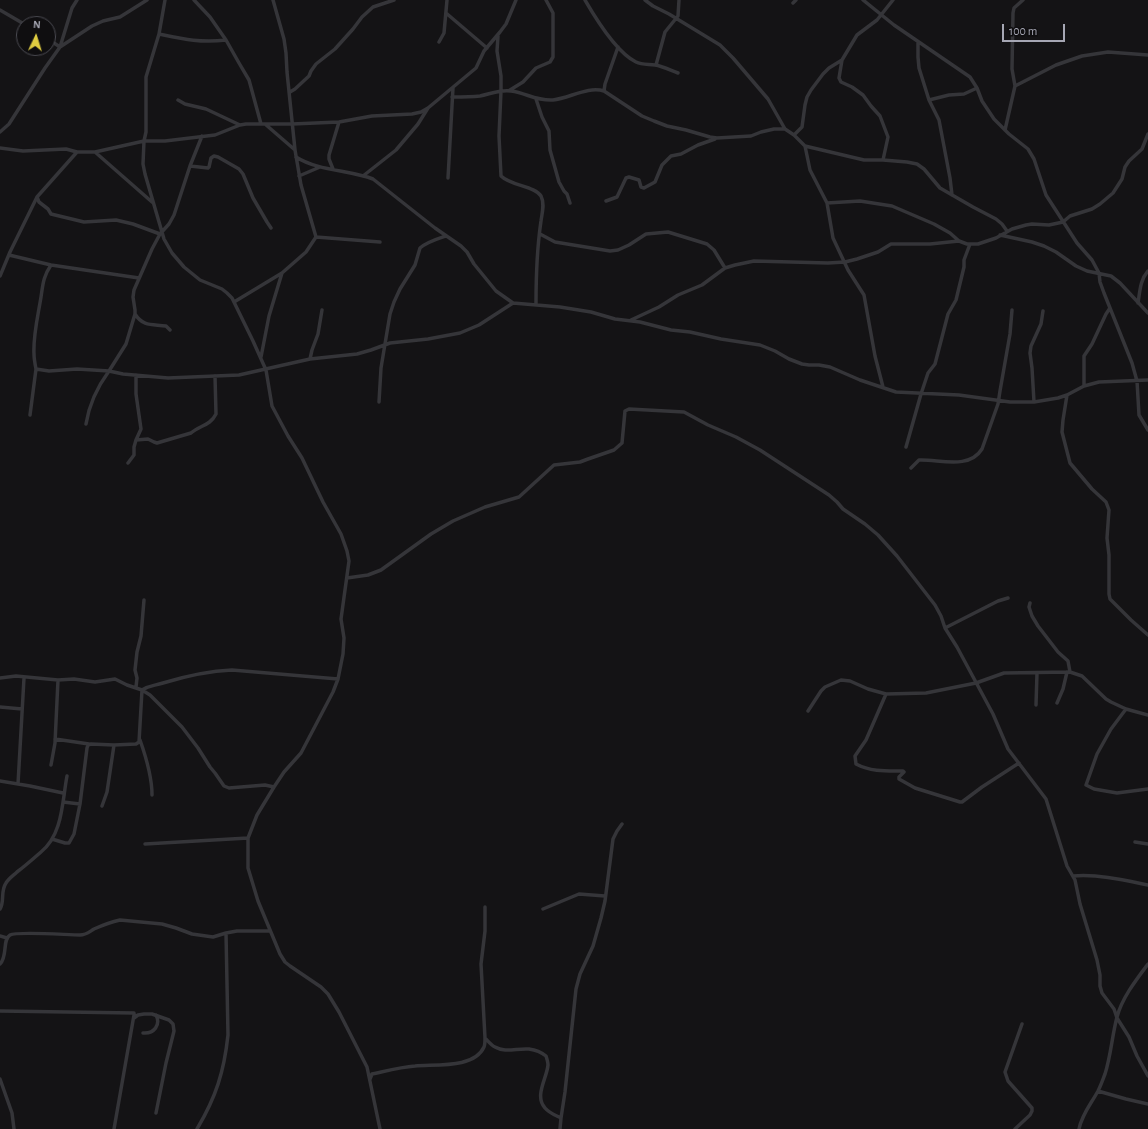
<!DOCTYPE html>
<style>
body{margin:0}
#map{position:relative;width:1148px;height:1129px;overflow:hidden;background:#141315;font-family:"Alegreya Sans",sans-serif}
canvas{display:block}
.north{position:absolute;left:16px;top:16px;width:40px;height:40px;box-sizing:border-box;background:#0f0e10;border:1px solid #4b4b52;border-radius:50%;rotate:4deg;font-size:11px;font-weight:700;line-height:16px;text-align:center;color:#a6a7b4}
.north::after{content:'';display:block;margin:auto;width:14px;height:18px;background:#dfcc41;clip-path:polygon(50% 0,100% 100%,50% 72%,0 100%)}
.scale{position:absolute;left:1002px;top:24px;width:63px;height:18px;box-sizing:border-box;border:2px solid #a6a7b4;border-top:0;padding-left:5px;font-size:12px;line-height:14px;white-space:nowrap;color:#a6a7b4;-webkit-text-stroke:3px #0f0e10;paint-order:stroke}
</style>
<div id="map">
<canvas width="1148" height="1129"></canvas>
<div class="north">N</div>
<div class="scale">100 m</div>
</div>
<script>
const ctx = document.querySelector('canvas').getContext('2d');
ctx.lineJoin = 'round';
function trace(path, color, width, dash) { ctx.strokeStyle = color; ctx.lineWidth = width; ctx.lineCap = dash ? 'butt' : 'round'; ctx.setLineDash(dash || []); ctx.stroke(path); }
trace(new Path2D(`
 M165,0l-6,34 -13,43v55l-2,9 -1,23 2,10 19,65 8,14 12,14 16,13 22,9 5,4 5,5 21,43 13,29 6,36 16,30 14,22 21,44 18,32 6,17 2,10 -8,58 3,19 -1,16 -5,25 -5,13 -32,61 -17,19 -10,15 -17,28 -9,23v30l10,33 22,53 5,8 5,4 31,21 7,7 11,18 28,55 13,62
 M194,0l16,17 16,23 13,23 10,17 12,44
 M585,0c11,19 31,52 51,62 6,3 13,2 19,3 7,1 15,5 23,8
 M645,0l8,6 16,8 51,31 13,13 35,41 17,30 9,6 11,11 5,24 17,33 6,35 15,32 16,25 11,61 8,31
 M863,0l31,25 76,52 7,11 5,13 12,18 15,15 19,15 6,10 12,36 31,48 15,17 7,13 1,9 4,11 28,70 5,18 2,34 9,15
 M793,3l3,-3
 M0,10l24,14
 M446,13l41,35
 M159,34c24,5 41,9 67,6
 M498,36l-1,15 4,25v15l-2,45 2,40c10,10 34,10 40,20 4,8 1,17 0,25 -4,27 -5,55 -5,83
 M48,39l12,8 12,-39 5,-8
 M439,42l5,-9 3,-33
 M918,43v14l1,11 10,32 10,20 11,58 2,17
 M842,60l-3,18 2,4 11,5 11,8 8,11 9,10 8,21 -5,23
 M656,65l9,-33 13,-16 1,-16
 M1015,86l41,-21 26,-9 26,-4 40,3
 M510,90l13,-8 13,-14 14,-6 3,-5v-44l-7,-13
 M604,91l1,-7 13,-37
 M290,92l5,-3 14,-13 2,-5 5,-7 19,-15 18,-20 9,-12 11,-10 21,-7
 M452,97c10,0 19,0 28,-1 10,-2 21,-7 31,-5 16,2 24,10 42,9 17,-2 35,-14 51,-9l38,25 12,5 13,5 19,4 24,7 7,1 34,-2 10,-4 13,-3h11
 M536,99l6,18 7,14 1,19 9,32 5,9 3,3 3,9
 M178,100l7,4 21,5 34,16
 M929,100l20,-5 15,-1 13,-6
 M265,124l30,26
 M1005,130l10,-44 -3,-17 1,-56 1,-5 9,-8
 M0,132l9,-8 36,-56 15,-21 32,-21 11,-5 17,-4 27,-17
 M794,135l8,-8 3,-22 2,-8 4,-7 12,-16 6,-6 13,-8 15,-25 20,-15 16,-20
 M202,136l-12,30 -16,49 -5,9 -9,10 -8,15 -18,41 -1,7 2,13v4l-9,30 -17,27 14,3 45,4 71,-3 71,-16 47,-5 14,-4 19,-7 38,-4 32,-6 19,-8 34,-22 47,4 31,5 24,7 25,3 31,8 19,2 31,7 39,6 15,6 14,8 13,5 7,1h10l11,2 30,13 36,12 63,3 51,7h24l24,-4 9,-3 17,-9 15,-4 49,-2
 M805,146l59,14h19l24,2 10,2 7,5 16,19 33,19 23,12 6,5 5,7
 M0,148l23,3 43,-2 11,3h18l49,-11h21l50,-6 25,-10 6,-1h46l47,-2 33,-6 40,-2 9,-2 7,-4 48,-40 8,-17 16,-19 6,-8 10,-24
 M95,152l57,50
 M296,157c22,14 53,13 77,22l62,49 26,18 6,6 7,12 22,27 17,12
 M190,166l18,2 1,-1 2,-9 3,-2 4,1 21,12 4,5 10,24 14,24 4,6
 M333,169l-4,-10v-4l10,-33
 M299,176l21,-9
 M363,176l33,-26 22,-26 10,-16
 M448,178l5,-90
 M37,197l2,5 9,7 3,5 33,8 32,-2 17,4 27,10
 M606,201l11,-4 9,-19 3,-1 10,3 2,7 3,1 11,-6 7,-17 9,-9 10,-2 17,-9 17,-6
 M827,203l33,-2 32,5 42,18 16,9 9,8
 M540,234l15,8 55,9 8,-1 11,-5 17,-11 22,-2 39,12 7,6 11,18
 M1000,235l32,7 12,4 12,6 20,14 11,5 24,5 9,7 28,30
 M316,237l64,5
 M9,255l42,10 88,13
 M51,265c-8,12 -8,19 -10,32 -3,19 -8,38 -7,57 0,5 1,10 2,15l13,2 28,-2 32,2c-11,15 -20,34 -23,53
 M0,276l10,-24 27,-55 40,-45
 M234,302l48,-29 24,-21 10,-15 -15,-52 -6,-35 -8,-78 -1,-19 -2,-14 -11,-39
 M1138,303c2,-12 2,-23 10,-32
 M135,314c8,13 18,10 31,12l4,4
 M631,320l28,-13 19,-12 24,-10 23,-17 10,-3 19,-4 74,2 17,-1 12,-3 21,-7 13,-8h39l29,-3 8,3h11l18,-6 16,-9 14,-4 6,-1 17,1 14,-3 7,-6 22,-7 8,-5 13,-11 9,-14 3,-12 4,-6 13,-12 6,-15
 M261,357l8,-41 13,-43
 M310,359l2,-9 6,-16 4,-24
 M136,375v19l5,35 -5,11 12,-1 6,3 3,1 34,-10c9,-8 19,-7 25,-19l-1,-38
 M1084,386v-30l8,-12 14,-30 4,-6
 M1067,395l-4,25 -1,12 8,31 22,26 14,13 3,8 -2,28 2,17v39l1,5 21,21 17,15
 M379,402l2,-34 9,-54 4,-12 6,-13 15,-24 5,-17c7,-6 17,-9 26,-12
 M1034,402l-2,-34 -2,-15 1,-7 10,-22 2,-13
 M30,415l6,-46
 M906,447l15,-53 7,-21 7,-9 13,-50 8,-14 8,-33v-7l6,-16
 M128,463l6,-8v-8l2,-7
 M911,468l8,-8c20,-1 50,10 63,-11l16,-45 2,-13 10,-57 2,-24
 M347,578l21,-3 13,-5 50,-36 22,-13 32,-14 34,-10 35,-32 26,-3 8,-3 26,-9 8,-7 3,-32 4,-2 55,3 24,13 28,12 24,13 69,45 8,7 6,7 22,15 13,11 19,21 38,49 6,11 4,12 12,19 36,67 15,35 38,50 21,67 8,14 5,24 17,56 3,15v11l2,7 12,16 3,9 12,19 8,19 11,20
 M1030,603l-1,4 3,9 6,10 20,26 10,9 2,11
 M945,628l53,-27 10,-3
 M0,678l16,-2 42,4 16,-1 21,3 20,-3 12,6 15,5 8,5 32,32 16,21 12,19 5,6 9,13 5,2 36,-3 9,2
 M136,687l1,-9 -2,-8 2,-18 4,-16 3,-36
 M1057,703l6,-14 4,-17
 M1036,705l1,-32
 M0,707l22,2
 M1126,709l-15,20 -14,25 -11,31 8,4 23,4 31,-4
 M808,711l13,-20 4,-4 16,-7 9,1 18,8 18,5
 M55,739l34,5
 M140,740c6,17 12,36 12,55
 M1019,763l-37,24 -20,15h-2l-45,-14 -16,-9v-2l5,-5 -1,-1c-16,0 -32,1 -47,-7l-1,-8 11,-16 20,-46 40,-1 50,-10 28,-10 66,-1 12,4 24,23 5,3 15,7 22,6
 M51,765l4,-22 3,-63
 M0,781l30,5 33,7
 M18,784l6,-106
 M63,802l17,2
 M102,806l5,-14 7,-47
 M52,839l13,4h4l5,-9 6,-30 7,-56 1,-3 3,-1 23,1 22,-1 3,-2 3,-52c8,-5 12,-4 21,-7 23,-7 45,-12 69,-13l106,9
 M1135,842l13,2
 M145,844l103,-6
 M1073,876c26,-2 51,4 75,9
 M0,909c5,-8 0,-17 6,-26 3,-5 8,-8 11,-11 8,-6 16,-13 24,-20 22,-18 21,-50 26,-76
 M543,909l36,-15 26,2
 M0,936l7,2
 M0,964c8,-8 2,-24 10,-29 7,-4 58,0 70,0 6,0 9,-3 14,-6 9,-4 17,-7 26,-9l42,4 14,4 16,6 21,3 13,-4 11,-2h33
 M0,1011l134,2v2l-20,114
 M134,1018l4,-3 6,-1h8l17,6 4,4 1,7 -8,32 -10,50
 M143,1033c11,1 18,-8 13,-18
 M485,1038c3,3 6,7 10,9 10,6 22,1 34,2 7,1 12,3 17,7 1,3 2,6 2,9 -1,13 -14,31 -3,43 4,5 10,7 16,10
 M0,1079l12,34 2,16
 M370,1079l2,-5c14,-3 29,-7 43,-8 20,-2 59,3 69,-19 1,-2 1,-6 1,-9l-4,-74 4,-33v-24
 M1098,1091l28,8 22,5
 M197,1129c19,-32 27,-57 31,-94l-2,-102
 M560,1129l1,-11 4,-26 11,-103 4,-15 13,-28 8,-28 4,-17 8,-62 4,-8 5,-7
 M1015,1129l15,-14 2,-4v-3l-24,-27 -3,-9 17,-48
 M1079,1129c3,-15 12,-25 19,-38 3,-6 5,-12 7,-17 6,-19 7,-38 12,-57 5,-19 19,-37 31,-53`), '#353539', 3.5);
</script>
